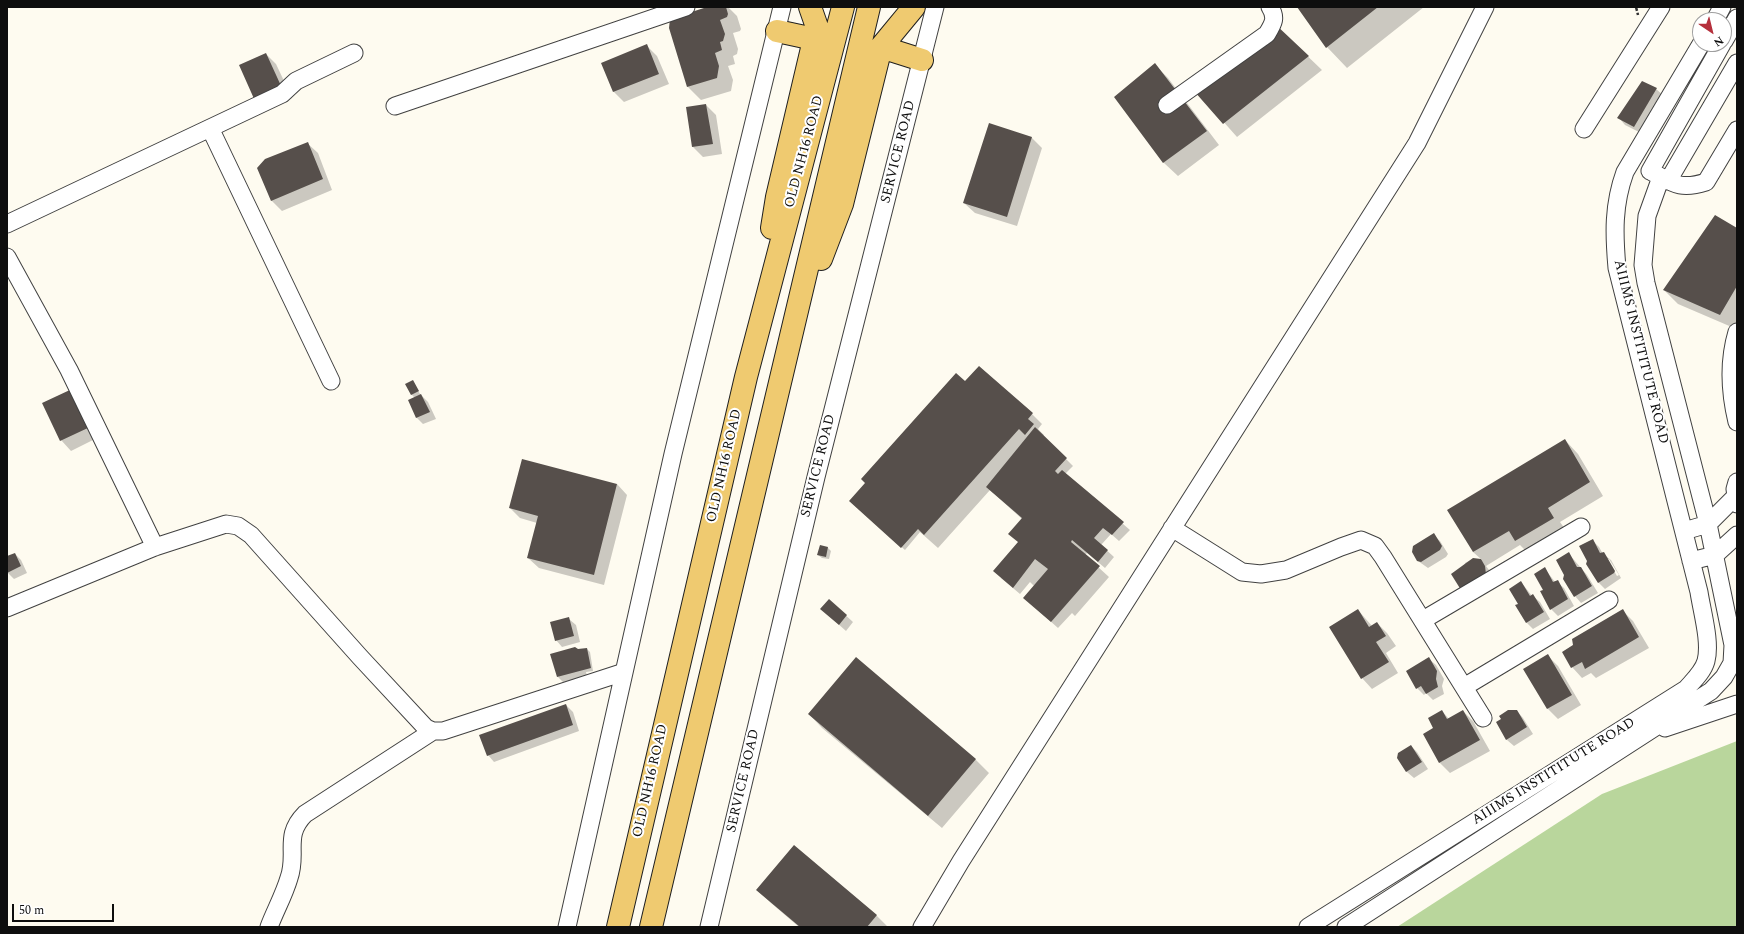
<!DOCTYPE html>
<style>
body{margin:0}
#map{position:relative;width:1744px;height:934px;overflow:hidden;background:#fefbf0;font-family:Spectral,serif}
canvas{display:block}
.frame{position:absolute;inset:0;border:8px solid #0e0e0e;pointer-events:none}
.north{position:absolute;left:1692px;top:12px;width:40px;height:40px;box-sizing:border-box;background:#fff;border:1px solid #9f9f9f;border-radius:50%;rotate:145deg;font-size:11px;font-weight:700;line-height:16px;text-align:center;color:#0e0e0e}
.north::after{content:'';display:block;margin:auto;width:14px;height:18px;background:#b5303c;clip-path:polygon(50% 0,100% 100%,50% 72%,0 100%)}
.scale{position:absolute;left:12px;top:904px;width:102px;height:18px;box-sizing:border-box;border:2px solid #0e0e0e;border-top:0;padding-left:5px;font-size:12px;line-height:14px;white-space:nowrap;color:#0e0e0e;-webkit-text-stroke:3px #fff;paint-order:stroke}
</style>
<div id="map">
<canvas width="1744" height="934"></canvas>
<div class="frame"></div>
<div class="north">N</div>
<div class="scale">50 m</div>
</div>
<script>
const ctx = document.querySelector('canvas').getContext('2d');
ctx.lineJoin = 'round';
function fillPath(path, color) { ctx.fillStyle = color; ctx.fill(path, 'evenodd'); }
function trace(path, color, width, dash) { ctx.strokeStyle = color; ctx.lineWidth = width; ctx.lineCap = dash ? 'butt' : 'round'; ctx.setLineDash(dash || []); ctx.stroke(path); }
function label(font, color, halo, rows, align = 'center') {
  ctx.font = font + ' Spectral,serif'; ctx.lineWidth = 4; ctx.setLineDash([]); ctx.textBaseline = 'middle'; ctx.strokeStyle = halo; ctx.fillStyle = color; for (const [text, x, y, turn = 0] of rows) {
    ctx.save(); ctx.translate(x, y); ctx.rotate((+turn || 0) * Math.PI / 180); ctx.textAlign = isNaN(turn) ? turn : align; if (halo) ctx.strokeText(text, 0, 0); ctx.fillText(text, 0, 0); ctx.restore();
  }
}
fillPath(new Path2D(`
 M1737,741v186h-340l205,-133z`), '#b9d69c');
fillPath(new Path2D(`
 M711,7h17l9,9 4,13 -1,2 -7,2 5,16 -1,5 -4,2 2,8 -7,2 5,14 -2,11 -30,9 -13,-13z
 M1298,7h126l-77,61 -20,-21z
 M1274,24l48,46 -85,67 -48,-54z
 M647,46l10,10 12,28 -45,18 -10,-10 -11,-29z
 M266,54l10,10 16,34 -26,12z
 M1155,65l13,13 51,67 -41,31 -14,-13 -48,-65z
 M1656,89l7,6 -22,38 -16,-8 -6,-7z
 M706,105l10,10 6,39 -19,3 -10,-10 -6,-39z
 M989,125l43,13 10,10 -25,78 -42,-13 -11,-10z
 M307,143l11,10 14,37 -50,21 -10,-10 -14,-33z
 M1737,230v92l-3,6 -56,-24 -14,-14z
 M413,381l7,13 8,8 8,17 -13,5 -6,-6 -8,-17 6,-3 -4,-4z
 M971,389l61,25 10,10 -4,5 6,6 -1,1 30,30 -8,8 65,56 -11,11 -8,-7 -10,11 13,12 -9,11 -18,-15 -2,2 24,22 -34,39 -3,-3 -14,15 -27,-24 3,-18 -4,-4 -10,12 -19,-16 18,-35 3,-24 -32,-29 -52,58 -18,-16 -15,18 -52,-46z
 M82,400l17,37 -28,14 -10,-11z
 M1565,440l13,14 25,42 -43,26 7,10 -38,22 -9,-9 -34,21 6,8v7l-28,-14 1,-4 8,-4 9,1 -9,-8z
 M617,484l10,11 -23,90 -65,-17 -11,-10 9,-35 -17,-5 -10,-10z
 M1433,535l7,6 8,13 -2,3 -18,11 -10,-7z
 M1592,540l7,7 4,7 8,6 10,18 -16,11 -6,-6 -12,-19zM1607,559h2l10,16 -2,1z
 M820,546l8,2 3,3 -2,8 -7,-1 -4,-3z
 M15,554l6,6 6,13 -13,6 -7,-7v-15z
 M1569,554l18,21 11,18 -17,10 -6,-7z
 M1545,569l10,13h2l7,6 10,18 -16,10 -7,-7 -7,-19z
 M1521,582l11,14h1l7,6 10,17 -17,10 -6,-6 -11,-17 3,-2z
 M829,600l24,22 -7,9 -18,-16z
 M1358,610l14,16 5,-3 10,10 9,13 -10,7 12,20 -26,16 -10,-11z
 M1623,611l10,10 16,27 -53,30 -5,-5 -9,5 -10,-11 -9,-15z
 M569,619l7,6 4,17 -18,5 -6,-7z
 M587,649l3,3 3,19 -7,1 1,4 -23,7 -6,-6 19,-27z
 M1548,656l10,10 23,39 -23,14 -10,-10z
 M1429,659l7,6 8,14 -2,7 2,8 -11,6 -7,-7 -2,2 -7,-7 -10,-16z
 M566,705l7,7 6,19 -85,31 -6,-7z
 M1442,711l7,8 14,-8 10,10 17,30 -40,22 -10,-10 -16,-29 10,-6z
 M1517,711l6,7 10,16 -19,12 -7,-6 -10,-17z
 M809,714l166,45 14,14 -47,55 -120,-100z
 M1411,746l6,6 11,17 -14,9 -7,-6 -9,-14z
 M794,846l83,70 11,11h-89l-28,-24 -14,-13z`), '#0003');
fillPath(new Path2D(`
 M707,7h19l2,7 -1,3 -7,3 5,14 -2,7 -3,1 2,8 -7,3 4,13 -2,12 -30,9 -18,-59 1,-9z
 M1297,7h81l-52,41z
 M1274,23l35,33 -86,68 -36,-41z
 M647,44l12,30 -46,18 -12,-29z
 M266,53l16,35 -27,13 -16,-36z
 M1155,63l52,68 -44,32 -49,-66z
 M1642,81l15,7 -23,39 -17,-9z
 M706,104l7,40 -21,3 -6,-40z
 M989,123l43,14 -25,80 -44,-14z
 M308,142l15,37 -52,22 -14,-33 8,-9z
 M1715,215l22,13v58l-17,29 -57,-25z
 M979,366l54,47 -5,6 6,5 -9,11 -6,-6 -95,106 -6,-6 -17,19 -52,-47 16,-18 -4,-4 95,-106 9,8z
 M413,380l6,11 -8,4 -6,-11z
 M72,389l18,38 -30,14 -18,-38z
 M421,394l9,18 -14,6 -8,-18z
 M1035,427l32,31 -12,13 3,3 4,-4 62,52 -12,13 -9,-7 -9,10 14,12 -10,12 -26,-22 -1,2 29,24 -49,56 -28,-24 25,-29 -13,-10 -22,29 -20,-17 25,-29 -10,-8 14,-16 -36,-31z
 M1565,439l25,43 -42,26 6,10 -39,23 -6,-10 -36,21 -26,-42z
 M522,459l95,25 -23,91 -67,-17 11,-42 -29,-8z
 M1434,533l8,13 -2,4 -19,12 -4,-1 -5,-9 1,-6z
 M1593,539l7,14 4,-1 11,19 -1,2 -16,10 -12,-19 1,-3 -8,-15z
 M820,545l8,2 -2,10 -9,-2z
 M1569,552l8,15h4l11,19 -18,11 -11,-18 1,-4 -8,-15z
 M15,553l6,13 -14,7v-17z
 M1473,558l8,1 4,7 1,8 -25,16 -10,-16z
 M1545,567l8,15 5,-2 10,19 -18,11 -10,-19 3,-1 -9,-16z
 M1521,581l9,15 3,-2 11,18 -18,11 -11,-18 3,-1 -9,-15z
 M829,599l18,16 -8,10 -19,-16z
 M1358,609l11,18 8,-5 9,14 -10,6 13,20 -28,17 -32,-52z
 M1623,609l16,28 -54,32 -3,-7 -11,6 -9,-16 11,-7 -1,-6z
 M569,617l5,19 -19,5 -5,-19z
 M575,647l3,2 9,-1 4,20 -34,9 -7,-23z
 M1548,654l24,41 -25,14 -24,-40z
 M856,657l120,102 -48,57 -120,-102z
 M1429,657l8,14 -1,8 2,8 -12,7 -5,-8 -5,3 -10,-18z
 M566,704l7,21 -86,31 -8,-21z
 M1442,710l5,9 16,-9 17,30 -41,23 -16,-29 10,-6 -5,-10z
 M1508,710h9l10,17 -21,13 -10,-18 5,-3 -2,-3z
 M1411,745l11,17 -16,10 -9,-14 1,-5z
 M794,845l83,70 -10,12h-67l-44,-37z`), '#564f4b');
const minor = new Path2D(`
 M1715,20l7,-13
 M1724,41l13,-23
 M1167,105l100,-71c6,-10 10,-16 3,-27
 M395,106l291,-99
 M210,128l121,253
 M1584,129l77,-122
 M1650,171l72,-127
 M1652,172c22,12 29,18 54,10l31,-52
 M1668,181l69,-118
 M7,224l275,-130 14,-13 58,-28
 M7,257l62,113 86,177
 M1737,332c-9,30 -7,61 0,90
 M1737,482l-2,7 2,15
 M1172,528l70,44 19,2 25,-4 55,-23 20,-7 14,6 8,11 100,161
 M1684,531l24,-7 27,-27
 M1691,561l24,-6 22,-20
 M7,608l148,-61 71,-23 12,2 13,9 109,122 66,71 7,3h10l181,-59
 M1423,620l158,-93
 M1464,687l145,-87
 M1665,728l72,-24
 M269,927c6,-16 15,-32 20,-49 9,-25 -6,-42 16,-64l128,-83
 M567,927l106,-473 109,-447
 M709,927l107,-450 119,-470
 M922,927l39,-66 456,-718 68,-136
 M1308,927l378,-238c7,-8 17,-17 20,-28 5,-19 -4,-49 -7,-69l-82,-324c-3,-34 -4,-63 8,-96l76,-128
 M1346,927l365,-236 13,-14 8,-14 1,-18 -25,-121 -62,-241 -3,-18 4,-49 14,-39`);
const major = new Path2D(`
 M777,31l37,8
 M881,47l41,13
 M772,228l5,-31 40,-170 -7,-20
 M821,259l21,-55 39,-157 33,-40
 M618,927l128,-550 97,-370
 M651,927c70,-307 147,-613 218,-920`);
trace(minor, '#414141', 19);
trace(major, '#1f1f1f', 24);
trace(new Path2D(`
 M1636,7l2,8`), '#303030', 2.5, [4, 2]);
trace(minor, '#fff', 17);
trace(major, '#efca70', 22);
label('14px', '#0e0e0e', '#fff', [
 ["OLD NH16 ROAD",805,152,-75],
 ["SERVICE ROAD",899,152,-76],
 ["AIIIMS INSTITITUTE ROAD",1640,352,76],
 ["OLD NH16 ROAD",725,466,-77],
 ["SERVICE ROAD",819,466,-76],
 ["AIIIMS INSTITITUTE ROAD",1554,772,-32],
 ["OLD NH16 ROAD",651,781,-77],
 ["SERVICE ROAD",744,781,-77]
]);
</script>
